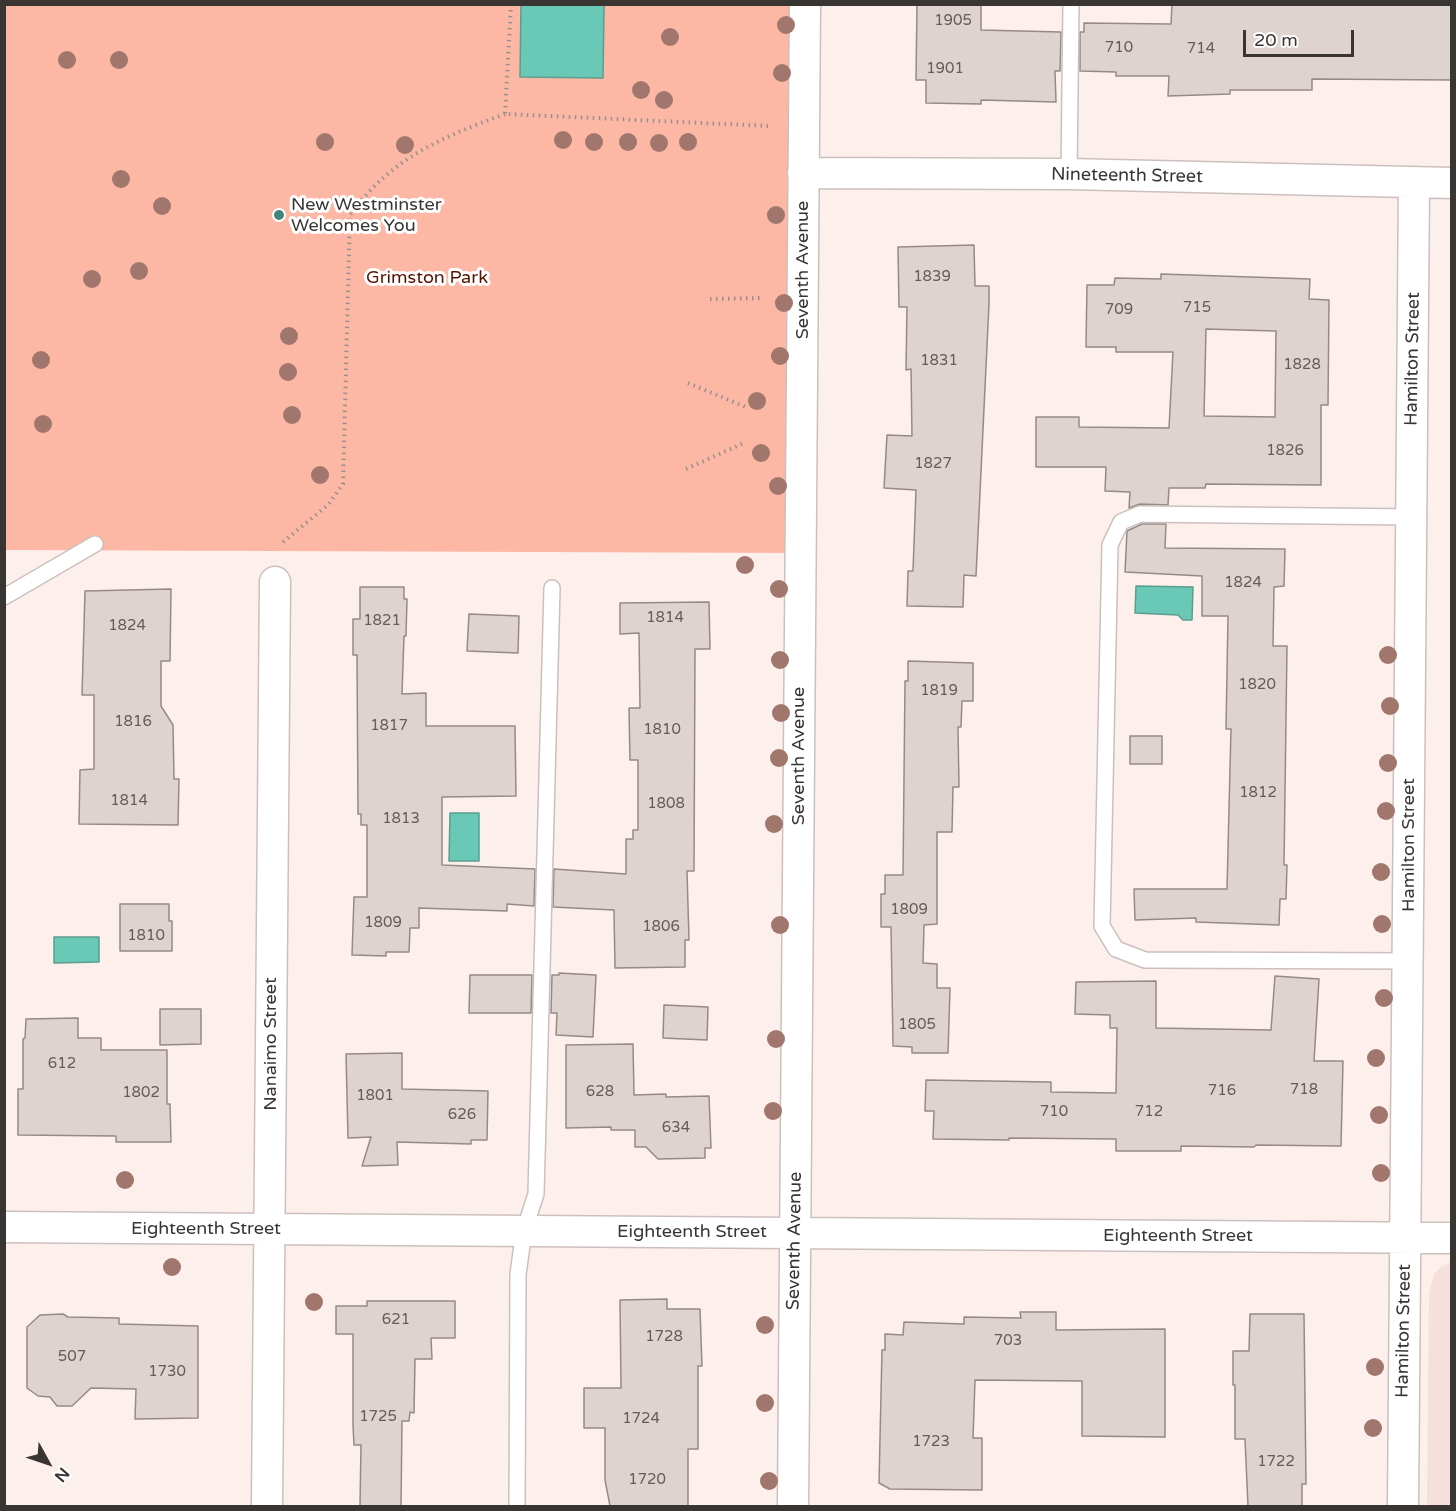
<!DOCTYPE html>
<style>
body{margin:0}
#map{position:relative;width:1456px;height:1511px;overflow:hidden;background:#fcefec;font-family:"Varela Round",sans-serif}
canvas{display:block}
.frame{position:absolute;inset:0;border:6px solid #393533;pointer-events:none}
.north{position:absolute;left:18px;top:1433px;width:60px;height:60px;-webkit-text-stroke:4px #fff;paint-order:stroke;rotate:130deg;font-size:16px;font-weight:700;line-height:24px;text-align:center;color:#393533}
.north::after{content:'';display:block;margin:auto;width:21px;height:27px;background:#393533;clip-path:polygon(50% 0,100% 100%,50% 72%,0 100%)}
.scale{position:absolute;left:1243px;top:30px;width:111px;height:27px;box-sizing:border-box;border:3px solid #393533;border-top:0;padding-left:8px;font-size:18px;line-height:21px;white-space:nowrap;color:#393533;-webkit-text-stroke:4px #fff;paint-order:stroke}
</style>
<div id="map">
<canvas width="1456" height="1511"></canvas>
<div class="frame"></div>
<div class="north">N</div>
<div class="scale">20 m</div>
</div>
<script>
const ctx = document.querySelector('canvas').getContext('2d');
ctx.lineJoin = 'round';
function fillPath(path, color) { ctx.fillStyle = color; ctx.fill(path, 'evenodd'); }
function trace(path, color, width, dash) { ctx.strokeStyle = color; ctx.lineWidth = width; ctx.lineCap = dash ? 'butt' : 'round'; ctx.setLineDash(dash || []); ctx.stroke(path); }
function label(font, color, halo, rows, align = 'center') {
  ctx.font = font + ' "Varela Round",sans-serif'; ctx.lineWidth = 6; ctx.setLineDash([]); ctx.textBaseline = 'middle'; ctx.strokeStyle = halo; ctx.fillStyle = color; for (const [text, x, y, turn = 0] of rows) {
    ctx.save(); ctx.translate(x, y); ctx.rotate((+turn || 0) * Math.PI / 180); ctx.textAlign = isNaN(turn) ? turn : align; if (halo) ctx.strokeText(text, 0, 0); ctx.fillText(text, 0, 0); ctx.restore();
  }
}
fillPath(new Path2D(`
 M1451,1262v244h-24l2,-212 5,-20 7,-7z`), '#f5e0db');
fillPath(new Path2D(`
 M5,5h800l-4,548 -796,-3z`), '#fdb7a5');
const water = new Path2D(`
 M521,5h83l-1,73 -83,-1z
 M1136,586l57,1 -1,33h-9l-5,-5 -43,-2z
 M450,813h29v48h-30z
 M54,937h45v25l-45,1z`);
fillPath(water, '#6ac9b6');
trace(water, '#5b9d8f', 1.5);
const building = new Path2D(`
 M917,4h64v26l80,2 -1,39h-5l1,31 -75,-2v4l-55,-1v-23h-10z
 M1172,4h280v76l-140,-1v11h-82v4l-62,2 1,-20h-53v-4l-36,-1v-39h4v-9l87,1z
 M974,245l1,41h14v18l-13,272 -12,-1 -1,32 -56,-1 1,-35h5l3,-81 -32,-2 3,-53 25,1 -1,-67 -5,1 1,-63h-8l-1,-60z
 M1161,274l149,5 -1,20 20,1 -1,105h-7v80l-115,-1 -1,4h-36l-1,17 -28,-1 -11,4 1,-16 -25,-1 1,-24h-70v-50h43v10l90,1 4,-76h-57v-5h-30l1,-62h27l1,-7 46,1zM1206,329l70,2 -1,86 -71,-1z
 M1142,524h24l-1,24 120,1 -1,37 -10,1 -1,59h14l-3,219h3l-1,34h-6l-1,26 -83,-3v-4l-61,2 -1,-31h93l4,-160h-5l2,-113h-26v-40l-77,-4 2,-41z
 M360,587h44v12h3l-1,37h-2l-2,58 24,-1v33h89l1,70 -74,1v68l93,4 -1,37 -27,-2v7l-88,-3v20h-9l-1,24h-23v4l-34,-1 2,-58h13v-72h-6v-11h-3l-1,-159h-4v-36h7z
 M171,589l-1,72h-9v45l12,19 1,54h5l-1,46 -99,-1 1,-54 14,-1v-74h-12l3,-104z
 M709,602l1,47h-15l-1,222h-7l2,69h-4v27l-70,1 -1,-58 -61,-3 1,-38 72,5v-35h7v-9h5v-70h-8l-1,-52h11l-1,-75 -19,1v-31z
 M469,614l50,2 -1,37 -51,-2z
 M908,661l65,2v38h-11l-1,26h-3l1,60h-6l-1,45h-15v92l-13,1 -1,38 14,1v24h13l-2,65h-36v-6l-19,-1 -2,-119h-10v-33h4v-19h18l2,-194h3z
 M1130,736h32v28h-32z
 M120,904h49v17h3v30h-52z
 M559,973l37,2 -3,62 -37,-2 1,-22h-6l1,-38h7z
 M470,975h62l-1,38h-62z
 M1275,976l44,3 -5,82h29l-2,85 -85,-1 -2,2 -73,-1v5h-65v-12l-107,-1v2l-76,-1 1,-28h-9l1,-31 125,2v10l65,1 1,-65h-7v-13l-35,-1 1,-32 80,-1v47l115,2z
 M664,1005l44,2 -1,33 -44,-2z
 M160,1009h41v35l-41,1z
 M78,1018v20h23v12h66v54h3l1,38h-55v-6l-98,-1v-46h5v-50l2,-1 1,-19z
 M633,1044l1,51 32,-1v3l43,-1 2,52h-6v10l-47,1 -12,-12h-11v-17h-24v-3l-45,1v-83z
 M402,1053v36l86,2 -1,49h-16v4l-74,-2 1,23 -36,1 9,-29 -23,1 -2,-84z
 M667,1299v10h33l2,57h-4v83h-10v57h-78l-5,-26v-52h-21v-40h37l-1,-88z
 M367,1301h88v37h-24l1,21h-17l-1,54 -4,-1 -1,9h-7l-1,85h-41l1,-61h-7l-1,-20v-91h-17v-28h31z
 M1020,1312h36v18l109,-1v108l-83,-1v-55l-107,-1 -2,58h9v52l-92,-1 -11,-6 3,-133h3v-16l18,1 1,-13 60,2v-7l57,1z
 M63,1314l5,3 51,1v6l79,2v92l-63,1 1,-30 -45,-1 -19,18h-15l-7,-9 -12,-1 -11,-8v-61l13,-12z
 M1250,1314h54l2,170h-4v22h-54l-3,-67h-10v-54h-2v-34h16z`);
fillPath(building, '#dfd3d0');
trace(building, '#958a87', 1.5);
const service = new Path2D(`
 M1069,174l2,-170
 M4,597l91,-53
 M1408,961l-263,-1 -29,-11 -14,-23 8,-381 11,-23 19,-8 271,3
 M517,1506l1,-232 6,-43 12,-37 16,-606`);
const minor = new Path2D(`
 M803,173l266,1 383,9
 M4,1227l1448,11
 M267,1506l8,-924
 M793,1506l12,-1502
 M1403,1506l11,-1323`);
trace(service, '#ccc0bd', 18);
trace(minor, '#ccc0bd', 33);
trace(new Path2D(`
 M511,4l-6,110 264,12
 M4,5l1,-1
 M710,299l54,-1
 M688,383l60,25
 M686,469l60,-27
 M283,542l45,-37 15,-21 7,-269c41,-57 92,-78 155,-101`), '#99908e', 4, [1.5, 4.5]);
trace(service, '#fff', 15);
trace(minor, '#fff', 30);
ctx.fillStyle = '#a1766c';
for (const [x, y] of [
 [786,25],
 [670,37],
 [67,60],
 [119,60],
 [782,73],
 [641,90],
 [664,100],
 [563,140],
 [325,142],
 [594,142],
 [628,142],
 [688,142],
 [659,143],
 [405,145],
 [121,179],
 [162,206],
 [776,215],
 [139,271],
 [92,279],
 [784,303],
 [289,336],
 [780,356],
 [41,360],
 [288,372],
 [757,401],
 [292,415],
 [43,424],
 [761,453],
 [320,475],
 [778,486],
 [745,565],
 [779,589],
 [1388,655],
 [780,660],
 [1390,706],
 [781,713],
 [779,758],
 [1388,763],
 [1386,811],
 [774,824],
 [1381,872],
 [1382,924],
 [780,925],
 [1384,998],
 [776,1039],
 [1376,1058],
 [773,1111],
 [1379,1115],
 [1381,1173],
 [125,1180],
 [172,1267],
 [314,1302],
 [765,1325],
 [1375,1367],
 [765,1403],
 [1373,1428],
 [769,1481]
]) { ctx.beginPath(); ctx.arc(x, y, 9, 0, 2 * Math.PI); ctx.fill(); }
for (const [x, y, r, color] of [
 [279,215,6,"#438679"]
]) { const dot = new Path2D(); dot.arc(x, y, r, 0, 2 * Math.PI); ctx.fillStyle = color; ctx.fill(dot); trace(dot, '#fff', 2); }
label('15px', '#625c5a', null, [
 ["1905",953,21],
 ["710",1119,48],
 ["714",1201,49],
 ["1901",945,69],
 ["1839",932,277],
 ["715",1197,308],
 ["709",1119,310],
 ["1831",939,361],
 ["1828",1302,365],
 ["1826",1285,451],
 ["1827",933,464],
 ["1824",1243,583],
 ["1814",665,618],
 ["1821",382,621],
 ["1824",127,626],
 ["1820",1257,685],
 ["1819",939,691],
 ["1816",133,722],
 ["1817",389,726],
 ["1810",662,730],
 ["1812",1258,793],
 ["1814",129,801],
 ["1808",666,804],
 ["1813",401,819],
 ["1809",909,910],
 ["1809",383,923],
 ["1806",661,927],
 ["1810",146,936],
 ["1805",917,1025],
 ["612",62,1064],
 ["718",1304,1090],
 ["716",1222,1091],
 ["628",600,1092],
 ["1802",141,1093],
 ["1801",375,1096],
 ["710",1054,1112],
 ["712",1149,1112],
 ["626",462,1115],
 ["634",676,1128],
 ["621",396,1320],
 ["1728",664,1337],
 ["703",1008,1341],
 ["507",72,1357],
 ["1730",167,1372],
 ["1725",378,1417],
 ["1724",641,1419],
 ["1723",931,1442],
 ["1722",1276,1462],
 ["1720",647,1480]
]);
label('18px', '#393533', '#fff', [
 ["Nineteenth Street",1127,176,1],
 ["Seventh Avenue",803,270,-90],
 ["Hamilton Street",1413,359,-89],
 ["Seventh Avenue",799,756,-90],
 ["Hamilton Street",1409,845,-90],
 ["Nanaimo Street",271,1044,-90],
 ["Eighteenth Street",206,1229],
 ["Eighteenth Street",692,1232],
 ["Eighteenth Street",1178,1236],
 ["Seventh Avenue",795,1241,-89],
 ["Hamilton Street",1404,1331,-89]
]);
label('18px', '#393533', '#fff', [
 ["New Westminster",291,205],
 ["Welcomes You",291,226]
], 'left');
label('18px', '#561303', '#fff', [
 ["Grimston Park",427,278]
]);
</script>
